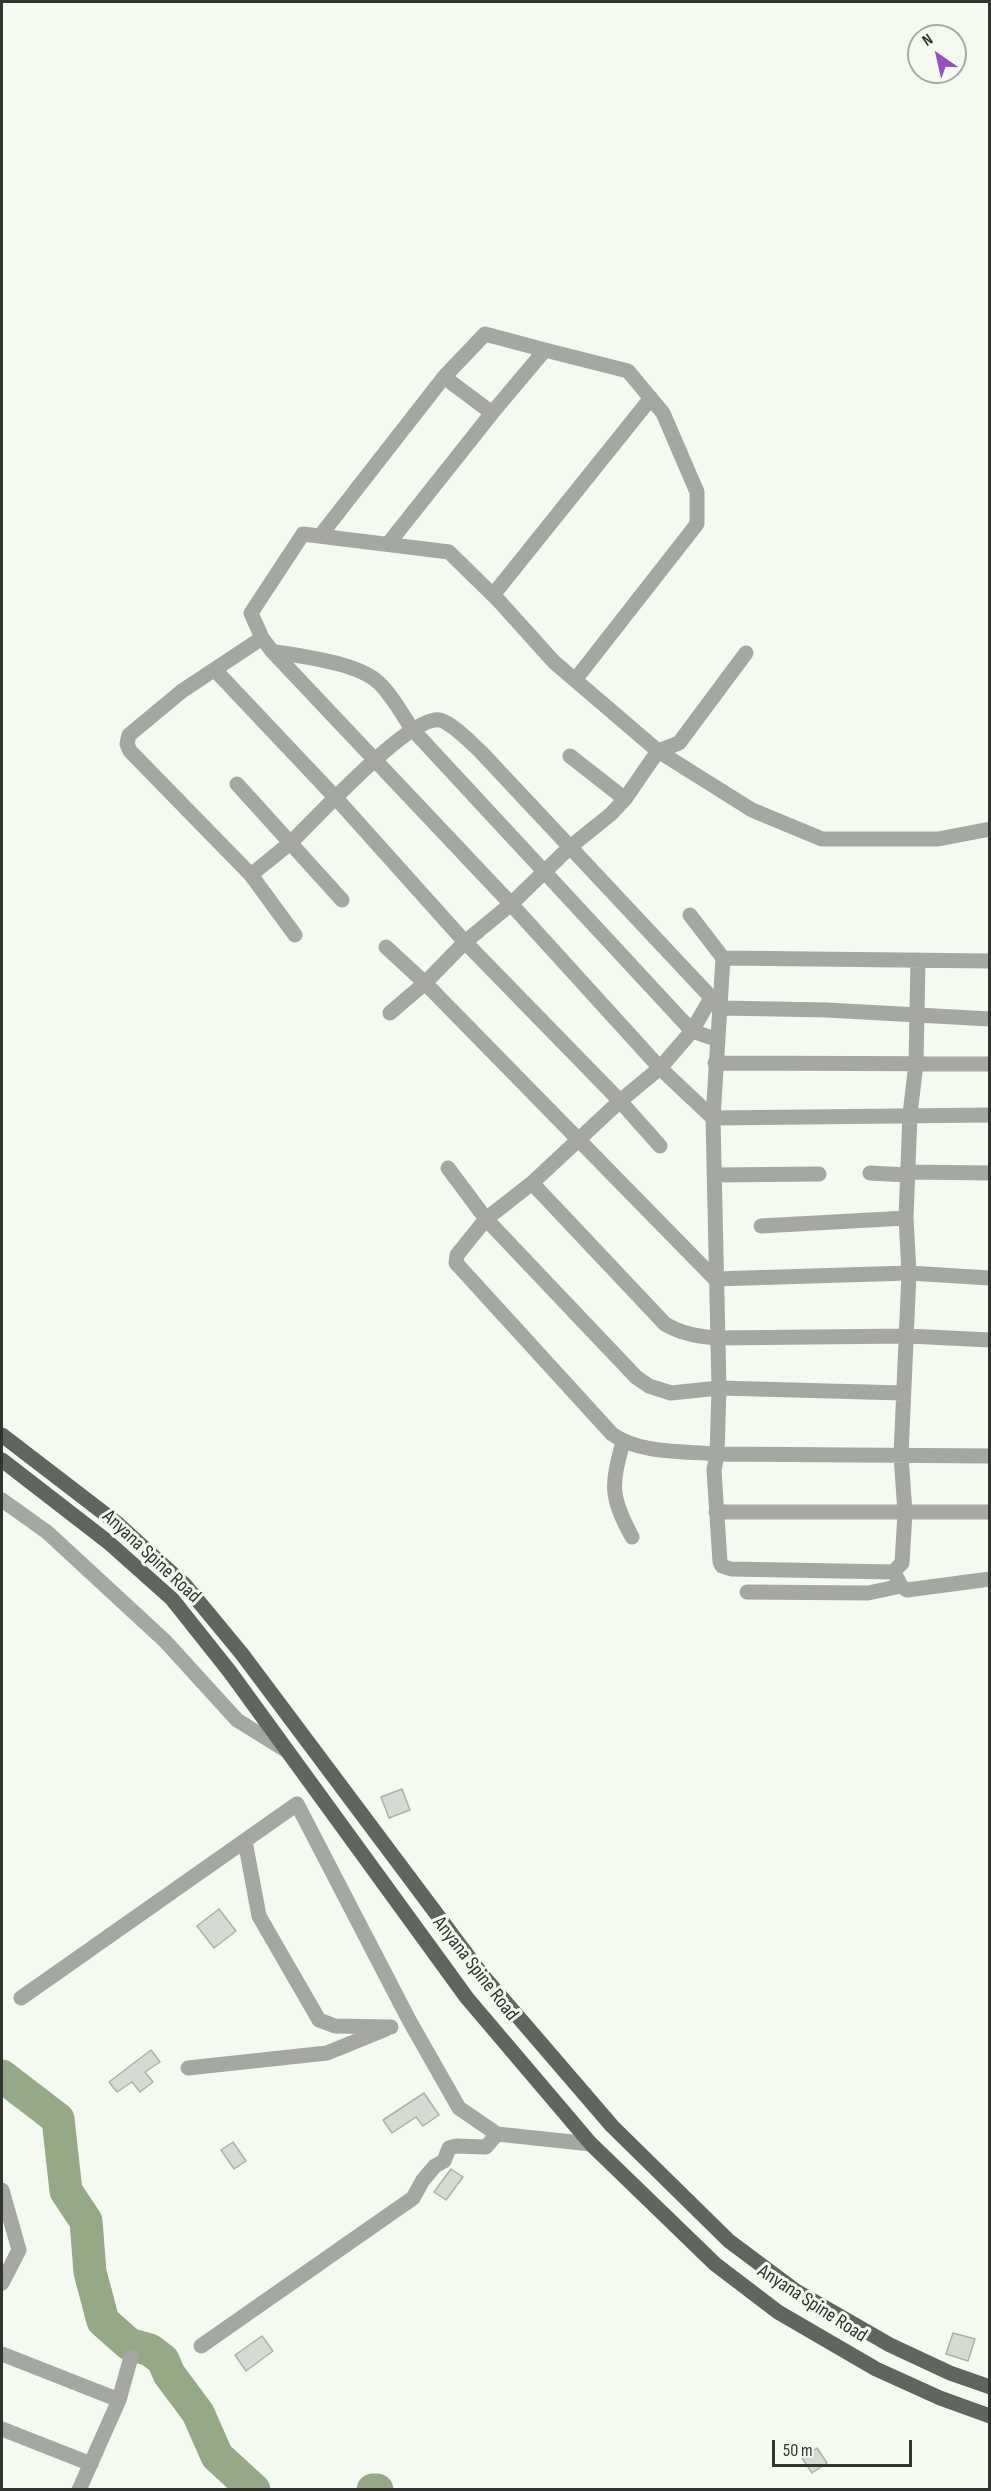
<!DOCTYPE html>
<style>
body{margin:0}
#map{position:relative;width:991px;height:2491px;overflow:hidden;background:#f5faf1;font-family:"Sofia Sans Condensed",sans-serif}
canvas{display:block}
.frame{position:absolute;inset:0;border:3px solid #323431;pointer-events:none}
.north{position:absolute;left:907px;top:24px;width:60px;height:60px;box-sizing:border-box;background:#f5faf1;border:2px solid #a7aba4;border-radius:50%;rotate:326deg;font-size:16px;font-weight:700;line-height:24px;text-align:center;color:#323431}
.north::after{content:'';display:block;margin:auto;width:21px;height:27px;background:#974ec1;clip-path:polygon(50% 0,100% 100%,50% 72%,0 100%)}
.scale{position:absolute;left:772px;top:2440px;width:140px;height:27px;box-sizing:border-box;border:3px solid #323431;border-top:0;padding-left:8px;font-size:18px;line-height:21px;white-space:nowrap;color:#323431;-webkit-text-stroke:4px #f5faf1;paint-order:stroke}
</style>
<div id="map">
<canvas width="991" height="2491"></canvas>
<div class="frame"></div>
<div class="north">N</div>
<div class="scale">50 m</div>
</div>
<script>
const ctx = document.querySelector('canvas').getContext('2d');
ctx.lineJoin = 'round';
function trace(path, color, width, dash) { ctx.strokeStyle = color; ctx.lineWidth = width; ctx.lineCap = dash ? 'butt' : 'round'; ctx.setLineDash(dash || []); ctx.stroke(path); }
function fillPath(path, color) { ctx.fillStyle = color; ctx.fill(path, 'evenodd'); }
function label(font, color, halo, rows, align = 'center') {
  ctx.font = font + ' "Sofia Sans Condensed",sans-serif'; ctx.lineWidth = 6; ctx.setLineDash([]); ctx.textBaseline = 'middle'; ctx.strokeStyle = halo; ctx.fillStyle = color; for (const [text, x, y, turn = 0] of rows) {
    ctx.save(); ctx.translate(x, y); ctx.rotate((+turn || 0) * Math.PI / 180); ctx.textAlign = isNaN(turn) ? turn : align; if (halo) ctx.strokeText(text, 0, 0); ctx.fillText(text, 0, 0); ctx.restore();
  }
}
trace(new Path2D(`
 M2,2076l56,43 8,72 20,30 4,51 13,49 26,23 21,6 13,10 6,14 29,39 19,43 37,34
 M373,2490h4`), '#96a987', 33);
const building = new Path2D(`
 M402,1789l8,21 -21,8 -8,-21z
 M219,1909l17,22 -22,17 -17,-22z
 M151,2050l9,12 -15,10 8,10 -13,10 -8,-10 -15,10 -8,-10z
 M424,2093l15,22 -16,11 -7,-9 -24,16 -9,-13z
 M233,2142l13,19 -12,8 -13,-19z
 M451,2169l12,8 -17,23 -12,-8z
 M953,2333l22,6 -7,22 -22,-7z
 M262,2336l11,15 -27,20 -11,-16z
 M817,2448l10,15 -15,10 -10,-15z`);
fillPath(building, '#d5dad2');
trace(building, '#acb1a8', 1.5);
trace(new Path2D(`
 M545,350l83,21 35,42 34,79v32l-122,156
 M320,536l124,-159 48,36
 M388,544l104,-131 53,-63 -60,-16 -41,43
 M493,595l158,-197
 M262,638l-80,53 -53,44 -2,9 3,7 121,124 44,60
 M272,651c30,6 85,11 107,32 13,12 23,31 33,46l280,302 26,9
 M215,670l120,127 130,145 155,159 40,45
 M570,756l55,43
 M237,784l105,116
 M990,829l-52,10h-116l-70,-29 -94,-59 -104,-89 -55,-61 -50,-49 -146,-18 -52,79 11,25 10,13 239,253 149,164 53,50 277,-3
 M251,875c13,-11 26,-21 39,-32 24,-22 121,-130 150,-123 12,3 31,23 40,31l241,257 106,2 163,9
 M690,915l33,43 267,3
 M386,947l39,36 290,296 194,-6 81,5
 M918,960l-2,104 -6,50 -4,104 3,55 -8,182 4,58 -3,50 -9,9 -162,-3 -9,-3 -2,-4 -6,-92 3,-16 273,2
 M711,998l-19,33 -32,37 -40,33 -88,82 -46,36 -29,36 -1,8 156,171c28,20 71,17 105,20l2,-66 -6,-270 10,-160
 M390,1013l35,-30 40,-41 46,-38 59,-57 41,-33 14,-15 33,-48 21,-8 67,-90
 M715,1063l275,1
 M448,1168l38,51 150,158 13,9 22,7 48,-5 184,5
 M908,1172l82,1
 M870,1173l37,2
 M715,1175l104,-1
 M532,1183l133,141c17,10 32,12 51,14l192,-2 82,4
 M761,1226l145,-8
 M623,1442c-12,44 -13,54 9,95
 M2,1500l45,32 118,109 72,79 50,31
 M716,1512h274
 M897,1578l4,8 6,4 83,-11
 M747,1592l121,1 33,-7
 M245,1841l14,75 60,104 16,6 56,1
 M21,1998l276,-194 112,216 50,88 38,26 94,10
 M188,2068l139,-15 59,-24
 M2,2190l17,60 -17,33
 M201,2346l212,-148 10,-18 12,-14 9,-5 5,-13 7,-2 30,1 11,-13
 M2,2354l117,46
 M2,2429l89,35
 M79,2490l40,-90 12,-43`), '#a5a7a3', 15);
trace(new Path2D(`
 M2,1435l116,89 67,61 57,69 241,322 129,150 117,115 67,50 94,54 60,28 40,14
 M2,1460l106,82 64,57 58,73 237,326 124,146 124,120 63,48 98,57 64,29 50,18`), '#61655f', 15);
label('20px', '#323431', '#f5faf1', [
 ["Anyana Spine Road",151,1557,43],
 ["Anyana Spine Road",475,1969,52],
 ["Anyana Spine Road",812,2304,33]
]);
</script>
